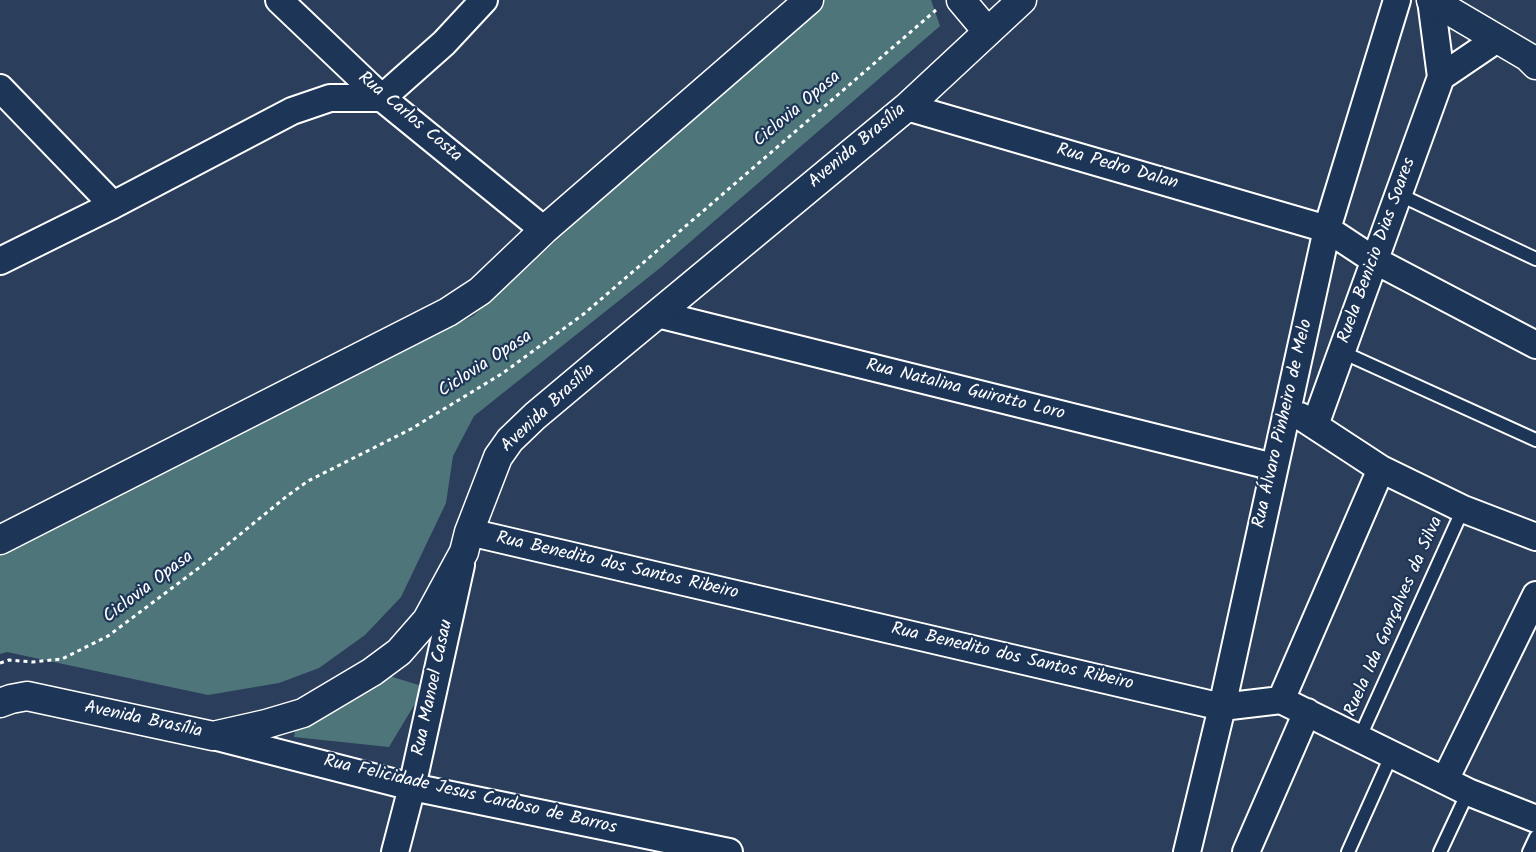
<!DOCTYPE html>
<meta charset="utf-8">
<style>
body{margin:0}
canvas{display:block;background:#2b3e5b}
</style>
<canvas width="1536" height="852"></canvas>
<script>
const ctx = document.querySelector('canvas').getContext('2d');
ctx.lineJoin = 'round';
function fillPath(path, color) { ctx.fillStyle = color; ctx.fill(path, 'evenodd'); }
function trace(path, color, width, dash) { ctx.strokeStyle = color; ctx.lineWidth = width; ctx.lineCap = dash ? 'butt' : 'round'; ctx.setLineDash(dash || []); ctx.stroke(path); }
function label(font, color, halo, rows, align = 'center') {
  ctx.font = font + ' Kalam,sans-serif'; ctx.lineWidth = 4.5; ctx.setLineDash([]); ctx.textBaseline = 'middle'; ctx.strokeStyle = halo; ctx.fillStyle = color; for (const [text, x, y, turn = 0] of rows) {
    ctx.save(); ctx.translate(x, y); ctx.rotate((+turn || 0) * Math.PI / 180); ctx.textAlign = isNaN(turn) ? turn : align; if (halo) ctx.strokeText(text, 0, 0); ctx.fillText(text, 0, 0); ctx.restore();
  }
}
fillPath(new Path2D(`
 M822,0h109l9,26 -280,242 -186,148 -21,40 -7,47 -45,94 -36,38 -46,33 -40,15 -71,12 -201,-43 -7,2v-100l473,-238z
 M383,674l42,13 -36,60 -95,-10 3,-18z`), '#4e767a');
const lane = new Path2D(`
 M1398,194l138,65
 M1342,352l194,88
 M1359,739l104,-230
 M1348,852l43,-96
 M1440,852l28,-60
 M1529,852l7,-15`);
const street = new Path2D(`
 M279,0l103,98 162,132
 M1441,77l56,-38
 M0,88l113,117
 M907,107l420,122 47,31 162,85
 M0,261l113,-56 179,-94 38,-13h52l62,-55 40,-43
 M657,314l617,153
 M1300,416l81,53 82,40 73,28
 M1315,425l126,-348 -10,-77
 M469,532l753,175 59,-7 187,92 68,27
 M1281,700l100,-231
 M213,736l199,51 317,65
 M1445,780l91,-185
 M395,852l17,-65 49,-222
 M1187,852l35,-145 105,-478 70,-229
 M1246,852l61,-140`);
const secondary = new Path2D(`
 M961,0l26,31
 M1431,0l97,57 8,8
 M0,540l448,-228 32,-21 64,-61 265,-230
 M0,703l11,-4 16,-3 186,40 53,-12 37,-11 69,-41 27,-20 28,-32 37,-68 5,-20 29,-75 12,-17 25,-24 62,-52 310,-257 115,-107`);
trace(lane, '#fff', 16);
trace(street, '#fff', 30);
trace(secondary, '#fff', 31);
trace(new Path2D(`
 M0,663l9,-3 23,2 30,-3 46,-23 92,-69 87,-71 21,-15 103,-52 92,-56 82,-60 351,-303`), '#fff', 3, [4, 4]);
trace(lane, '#1d3557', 12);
trace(street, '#1d3557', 26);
trace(secondary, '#1d3557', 28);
label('18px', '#fff', '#1d3557', [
 ["Ciclovia Opasa",798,110,-40],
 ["Rua Carlos Costa",409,118,40],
 ["Avenida Brasília",858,147,-40],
 ["Rua Pedro Dalan",1117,168,16],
 ["Ruela Benicio Dias Soares",1378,251,-70],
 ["Ciclovia Opasa",486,365,-33],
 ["Rua Natalina Guirotto Loro",965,391,14],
 ["Avenida Brasília",549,409,-43],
 ["Rua Álvaro Pinheiro de Melo",1284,424,-77],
 ["Rua Benedito dos Santos Ribeiro",617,567,13],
 ["Ciclovia Opasa",149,588,-37],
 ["Ruela Ida Gonçalves da Silva",1395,617,-66],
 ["Rua Benedito dos Santos Ribeiro",1012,658,13],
 ["Rua Manoel Casau",434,688,-78],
 ["Avenida Brasília",143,721,12],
 ["Rua Felicidade Jesus Cardoso de Barros",470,796,13]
]);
</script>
